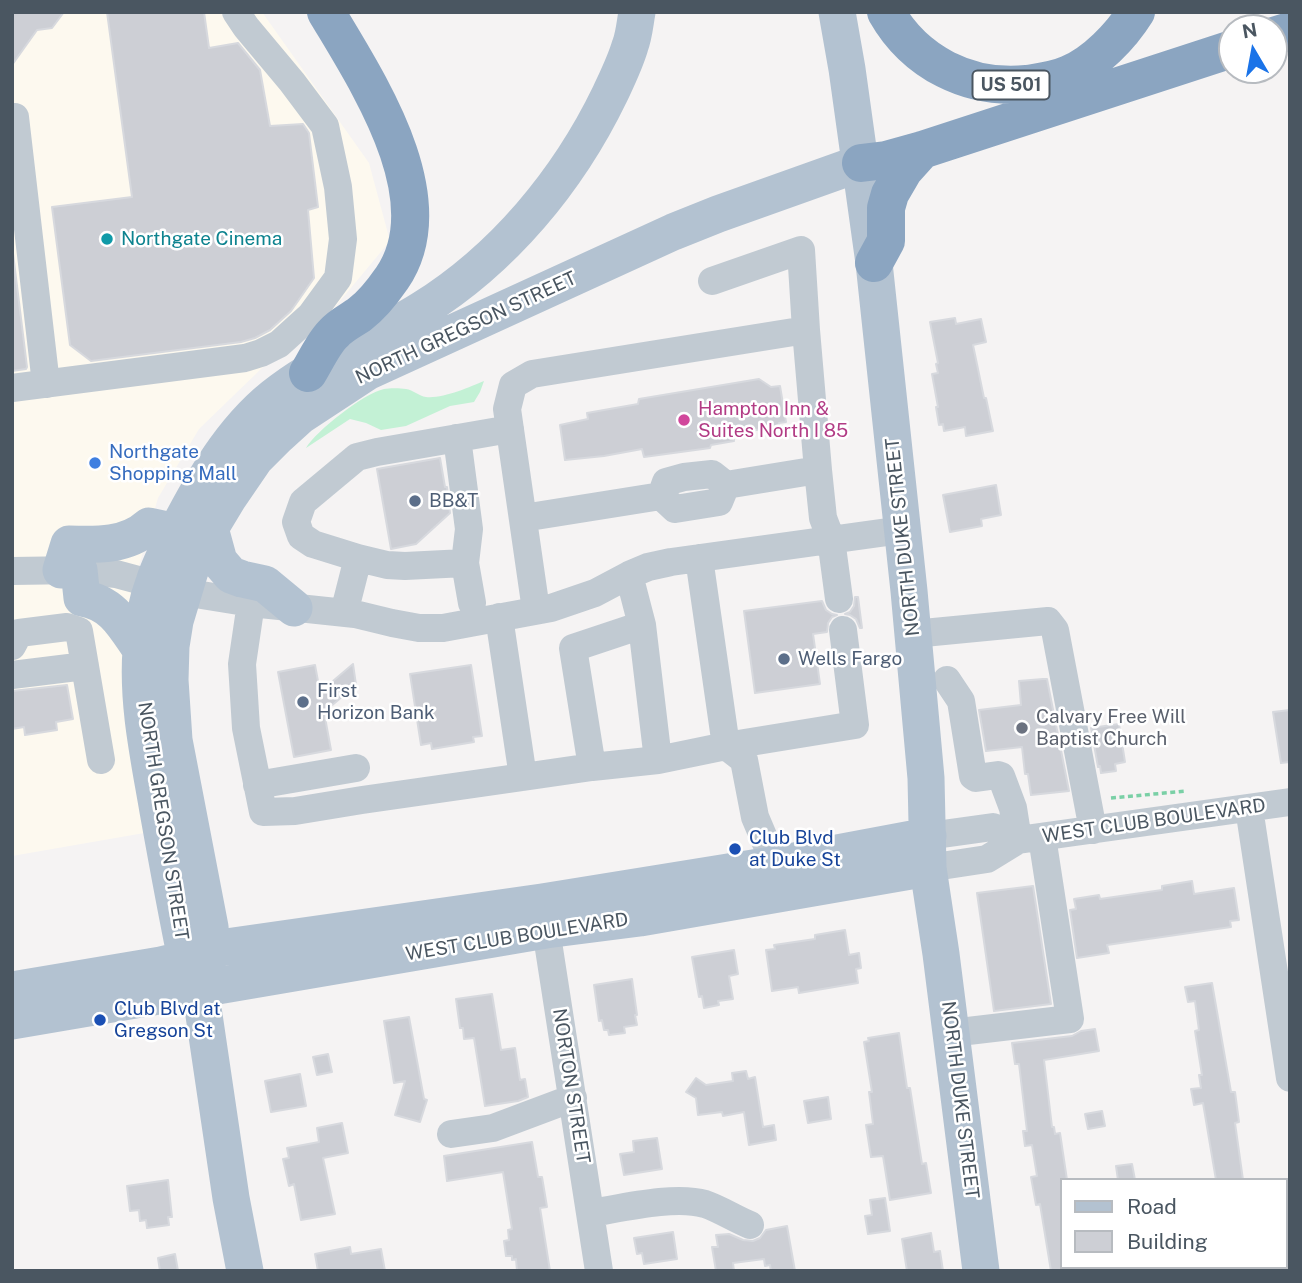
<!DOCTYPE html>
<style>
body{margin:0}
#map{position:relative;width:1302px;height:1283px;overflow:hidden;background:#f5f3f3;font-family:"Public Sans",sans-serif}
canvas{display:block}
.frame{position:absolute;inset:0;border:14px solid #4a5661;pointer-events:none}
.legend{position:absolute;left:1060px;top:1178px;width:228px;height:91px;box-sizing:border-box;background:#fff;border:2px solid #b7bbc0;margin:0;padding:9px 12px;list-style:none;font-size:21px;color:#4a5661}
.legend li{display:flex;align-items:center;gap:14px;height:35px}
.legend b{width:35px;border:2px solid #b7bbc0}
.north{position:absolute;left:1218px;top:14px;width:70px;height:70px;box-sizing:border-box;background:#fff;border:2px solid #b7bbc0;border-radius:50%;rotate:350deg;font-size:19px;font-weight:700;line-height:28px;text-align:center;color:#4a5661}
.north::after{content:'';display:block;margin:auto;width:24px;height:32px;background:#1a73e8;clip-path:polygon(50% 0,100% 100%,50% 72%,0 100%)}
</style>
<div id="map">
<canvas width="1302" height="1283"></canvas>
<div class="frame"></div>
<ul class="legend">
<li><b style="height:9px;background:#b3c2d1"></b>Road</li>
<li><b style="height:19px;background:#cdcfd5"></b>Building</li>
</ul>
<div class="north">N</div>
</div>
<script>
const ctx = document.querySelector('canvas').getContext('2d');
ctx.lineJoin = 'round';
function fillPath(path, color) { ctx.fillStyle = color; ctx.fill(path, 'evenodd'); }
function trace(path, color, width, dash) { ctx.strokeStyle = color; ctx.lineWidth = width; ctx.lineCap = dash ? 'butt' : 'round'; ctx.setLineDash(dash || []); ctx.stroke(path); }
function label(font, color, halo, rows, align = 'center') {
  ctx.font = font + ' "Public Sans",sans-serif'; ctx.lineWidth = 5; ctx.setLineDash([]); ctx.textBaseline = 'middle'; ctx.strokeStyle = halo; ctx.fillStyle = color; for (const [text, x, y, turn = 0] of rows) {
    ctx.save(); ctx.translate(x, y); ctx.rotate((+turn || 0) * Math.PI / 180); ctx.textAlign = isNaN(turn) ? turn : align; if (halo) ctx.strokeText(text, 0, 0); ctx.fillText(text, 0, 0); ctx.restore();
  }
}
fillPath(new Path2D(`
 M12,12h250l107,151 21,78 -65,78 -63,49 -63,61 -41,69 -34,121 26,213 -138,24z`), '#fdf9ef');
fillPath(new Path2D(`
 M484,381l-4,11 -6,10 -24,4 -44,20 -25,4 -15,-7 -16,-4 -44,29c10,-17 58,-55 78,-59 5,-1 16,-1 22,0 7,1 13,7 20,8 16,2 44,-10 58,-16z`), '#c3f1d5');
const building = new Path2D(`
 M12,12h52l-12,16 -15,2 -25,35z
 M107,12h97l5,36 29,-5 22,27 10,56 33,-2 6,9 9,74 -10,3 6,68 -23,33 -21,19 -15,8 -14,4 -150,19 -21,-16 -18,-138 80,-10z
 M12,245l15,122 -1,2 -14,2z
 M955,318l1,6 25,-5 5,23 -13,3 11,53h2l7,33 -27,5 -1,-9 -21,4 -1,-7 -4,1 -3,-18h2l-6,-33 6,-1 -2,-9 2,-1 -8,-41z
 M759,379l12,8 9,-1 6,36 -7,1 -1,4 -45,6 1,8 -23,4 -1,3 -66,9 -2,-8 -38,7 -39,4 -5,-35 28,-6 -1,-6 51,-9 1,-5z
 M440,458l5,29h2l3,26 -34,31 -25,5 -14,-80z
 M996,485l5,30 -20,4 1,7 -32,6 -7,-37z
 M855,597h3l4,31h-2l-4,-9 -6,-4 -5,-1 5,-2 4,-6z
 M822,601l4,9 6,4 5,1 -5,2 -4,6 -1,9 -14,2 7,50 -65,9 -11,-82z
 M353,664l3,21 -32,27 7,38 -37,7 -16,-85 37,-7 5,27z
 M471,665l11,71 -9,1 1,5 -42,7 -1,-6 -10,2 -11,-71z
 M1043,679h4l22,112 -38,4 -3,-21h-3l-3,-27 -36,4 -7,-41 42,-5 -2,-24z
 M67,685l6,34 -17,3 1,8 -32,5 -1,-8 -12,2v-38z
 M1290,710v52l-9,1 -8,-51z
 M1119,724l6,38 -10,2 1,7 -15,2 -1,-7 -2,1 -7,-39z
 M1192,881l2,13 40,-6 5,32 -9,1 1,6 -124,18 2,8 -32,5 -7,-48 6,-1 -2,-10 25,-4 1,4 62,-9v-4z
 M1033,886l18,118 -57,7 -17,-118z
 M845,930l4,25 10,-2 2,15 -5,1 2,14 -59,10 -1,-6 -26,4 -6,-41 9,-1 -1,-4 41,-6v-4z
 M734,950l4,24 -9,2 4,23 -15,2 1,4 -15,3 -2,-12 -3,1 -7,-40z
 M632,979l5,36h-2l2,10 -13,2 1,6 -16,2 -1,-5h-4l-2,-10 -3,1 -5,-36z
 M1212,983l19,109h4l4,30 -4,1 8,57h-27l-13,-77 -9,2 -3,-16 10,-1 -2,-13h3l-7,-44 4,-1 -4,-29 -7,1 -3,-15z
 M492,994l9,56 14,-2 5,32 5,-1 3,18 -10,4 -33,5 -11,-68 -10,1 -1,-11h-3l-4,-29z
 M409,1017l15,82 3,1 -7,22 -25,-7 10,-34 -11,2 -10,-62z
 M1095,1029l4,22 -55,9 8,67h2l1,7 5,-1 7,47h-5v91h-11l-11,-67 -4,1 -5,-28 6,-1 -5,-31 -7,1 -2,-15h4l-8,-67h-4l-3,-21 60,-7 9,-5z
 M899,1033l8,55h3l12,76 4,-1 5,30 -41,7 -7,-44 -12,1 -5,-32 7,-1 -4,-32h3l-8,-50 5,-1 -1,-3z
 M328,1054l4,18 -15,3 -4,-18z
 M746,1071l2,8 7,-2 8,50 11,-2 2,15 -27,5 -5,-33 -21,4 -1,-4 -24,3 -2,-17 -10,-6 10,-14 10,7 27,-4 -1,-8z
 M300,1074l6,32 -35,6 -6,-31z
 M828,1097l3,22 -23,4 -4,-22z
 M1102,1111l3,15 -17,3 -3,-15z
 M342,1123l6,30 -25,5 12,56 -34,6 -7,-36 -5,2 -6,-27 6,-1 -2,-10 32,-6 -2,-14z
 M657,1138l5,31 -38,6 -4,-21 14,-2 -1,-11z
 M532,1142l6,35h4l5,30 -7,1 10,63h-33l-1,-12 -4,1v-4h-6l-2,-15 5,-1 -1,-10 4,-1 -9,-57 -56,9 -3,-25z
 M1132,1164l3,16h-17l-2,-14z
 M168,1180l4,37h-4l1,8 -22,3 -1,-8 -6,1 -1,-11 -9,1 -3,-25z
 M885,1198l5,33 -22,3 -3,-18 7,-1 -2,-15z
 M787,1226l8,45h-24l-1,-6 -5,1 -1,-7 -31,4 1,8h-18l-4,-24h6l-2,-12 13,-1 14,6 10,1 7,-3 6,-8z
 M673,1232l4,27 -33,5 -2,-11 -5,1 -3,-16z
 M931,1233l3,19 6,-1 3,20h-36l-5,-32z
 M350,1247l1,7 30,-5 4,22h-67l-3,-17z
 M175,1254l3,17h-18l-2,-13z`);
fillPath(building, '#cdcfd5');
trace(building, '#d7d9de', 2);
trace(new Path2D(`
 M1111,798l76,-7`), '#7ad0a6', 3.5, [5, 3.5]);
trace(new Path2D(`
 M12,117h3l31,267
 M712,281l89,-31 5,80
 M12,388l233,-30 16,-5 18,-9 32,-29 27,-37 5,-39 -5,-52 -13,-61 -33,-44 -46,-55 -10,-15
 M457,438l12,91 -4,34
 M818,470l5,48 8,21 8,60
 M661,496l14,13 44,-7 7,-17
 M523,518l138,-22
 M358,558l29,7 18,1 60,-3 7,40
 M699,558l27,188 129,-21 -12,-95
 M12,571l67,-1 37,4 67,18 68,11 104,11 37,9 27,5h24l108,-20 44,-15 34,-18 19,-8 23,-5 231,-32
 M251,603l-9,61 4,64 17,84 32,-1 67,-11 161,-23
 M536,610l-29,-201 6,-24 19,-11 274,-44 12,140 -92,15 -14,-11 -28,3 -18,5 -5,14
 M344,613l14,-55 -45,-14 -12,-8 -5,-14 7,-20 54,-45 20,-5 133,-23
 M499,617l24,160 69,-10 66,-7 -16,-135 -13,-50
 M913,634l135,-13 7,9 38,200
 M12,646l7,-13 48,-6 12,4 22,129
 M12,675l73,-9
 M947,680l14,21 12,75 3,2 22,-3 3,1 12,32 5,32
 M658,760l68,-14 18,14 11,57 11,26 18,20
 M592,767l-19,-119 69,-23
 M257,785l99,-17
 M1249,808l41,270
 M928,836l65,-9 25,13
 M928,868l59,-9 31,-19 272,-38
 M543,910l56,361
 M951,1033l119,-14 -28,-182
 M451,1134l42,-6 80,-30
 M591,1213c31,-5 84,-18 114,-9 15,5 30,15 45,21`), '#c1cad2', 28);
trace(new Path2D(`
 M837,12l10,57 27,194 35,328 17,187 2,90 13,86 40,317
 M210,528l9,33 12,14 11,4 23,5 29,24
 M61,570l8,-26c28,1 58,2 80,-18l28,6
 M79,570l3,28c31,5 42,27 59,52
 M200,988l12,-39 -2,-22 -36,-187 -4,-60 1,-34 4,-25 15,-50 10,-26 29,-48 26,-38 23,-23 22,-20 67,-44 306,-140 45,-18 143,-51
 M12,990l149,-25 25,-6 26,-10 330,-47 242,-39 144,-27
 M12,1021l534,-91 94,-12 288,-50
 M245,1271l-14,-73 -31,-210 -14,-29c-10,-49 -19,-98 -28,-148 -9,-53 -21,-107 -17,-161 1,-22 5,-47 13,-68 7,-22 19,-43 29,-63 25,-47 54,-96 98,-128 43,-32 95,-53 140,-81 82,-51 147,-129 189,-216 7,-15 15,-31 20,-48 4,-10 5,-23 7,-34`), '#b3c2d1', 37);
trace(new Path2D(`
 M886,12c29,51 83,78 141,72 13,-2 29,-4 42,-10 26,-11 52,-38 67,-62
 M1274,36l16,-5
 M861,163l25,-3 36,-10 310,-101
 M874,263l12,-22v-33l4,-14 14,-24 18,-20
 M308,373c7,-11 16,-31 26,-40 7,-8 18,-13 26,-19 12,-9 23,-23 32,-36 54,-79 -25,-197 -66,-266`), '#8ba5c1', 38);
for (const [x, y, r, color] of [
 [107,239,7,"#0f9aa8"],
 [684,420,7,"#d1479c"],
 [95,463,7,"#3f7fe0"],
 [415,501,7,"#5c6f8a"],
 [784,659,7,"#5c6f8a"],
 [303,702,7,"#5c6f8a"],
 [1022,728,7,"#6b7280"],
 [735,849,7,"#1a4fb4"],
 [100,1020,7,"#1a4fb4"]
]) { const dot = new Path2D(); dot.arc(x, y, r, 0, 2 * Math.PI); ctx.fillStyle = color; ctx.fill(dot); trace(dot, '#fff', 2.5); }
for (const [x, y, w] of [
 [1011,85,77]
]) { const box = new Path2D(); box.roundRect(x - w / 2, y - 14.5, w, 29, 5); ctx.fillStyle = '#fff'; ctx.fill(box); trace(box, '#4a5661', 2); }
label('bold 18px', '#4a5661', null, [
 ["US 501",1011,85]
]);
label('19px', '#0d838f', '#fff', [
 ["Northgate Cinema",121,239]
], 'left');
label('19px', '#4a5661', '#fff', [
 ["NORTH GREGSON STREET",466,328,-25],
 ["NORTH DUKE STREET",903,537,-96],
 ["NORTH GREGSON STREET",163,821,81],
 ["WEST CLUB BOULEVARD",1154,821,-8],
 ["WEST CLUB BOULEVARD",517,937,-9],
 ["NORTON STREET",571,1086,81],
 ["NORTH DUKE STREET",960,1100,83]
]);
label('19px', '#b23c85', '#fff', [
 ["Hampton Inn &",698,409],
 ["Suites North I 85",698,431]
], 'left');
label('19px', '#366cbe', '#fff', [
 ["Northgate",109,452],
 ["Shopping Mall",109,474]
], 'left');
label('19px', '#4e5e75', '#fff', [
 ["BB&T",429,501],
 ["Wells Fargo",798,659],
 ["First",317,691],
 ["Horizon Bank",317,713]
], 'left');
label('19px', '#5b616d', '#fff', [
 ["Calvary Free Will",1036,717],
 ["Baptist Church",1036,739]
], 'left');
label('19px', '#164399', '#fff', [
 ["Club Blvd",749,838],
 ["at Duke St",749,860],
 ["Club Blvd at",114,1009],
 ["Gregson St",114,1031]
], 'left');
</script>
